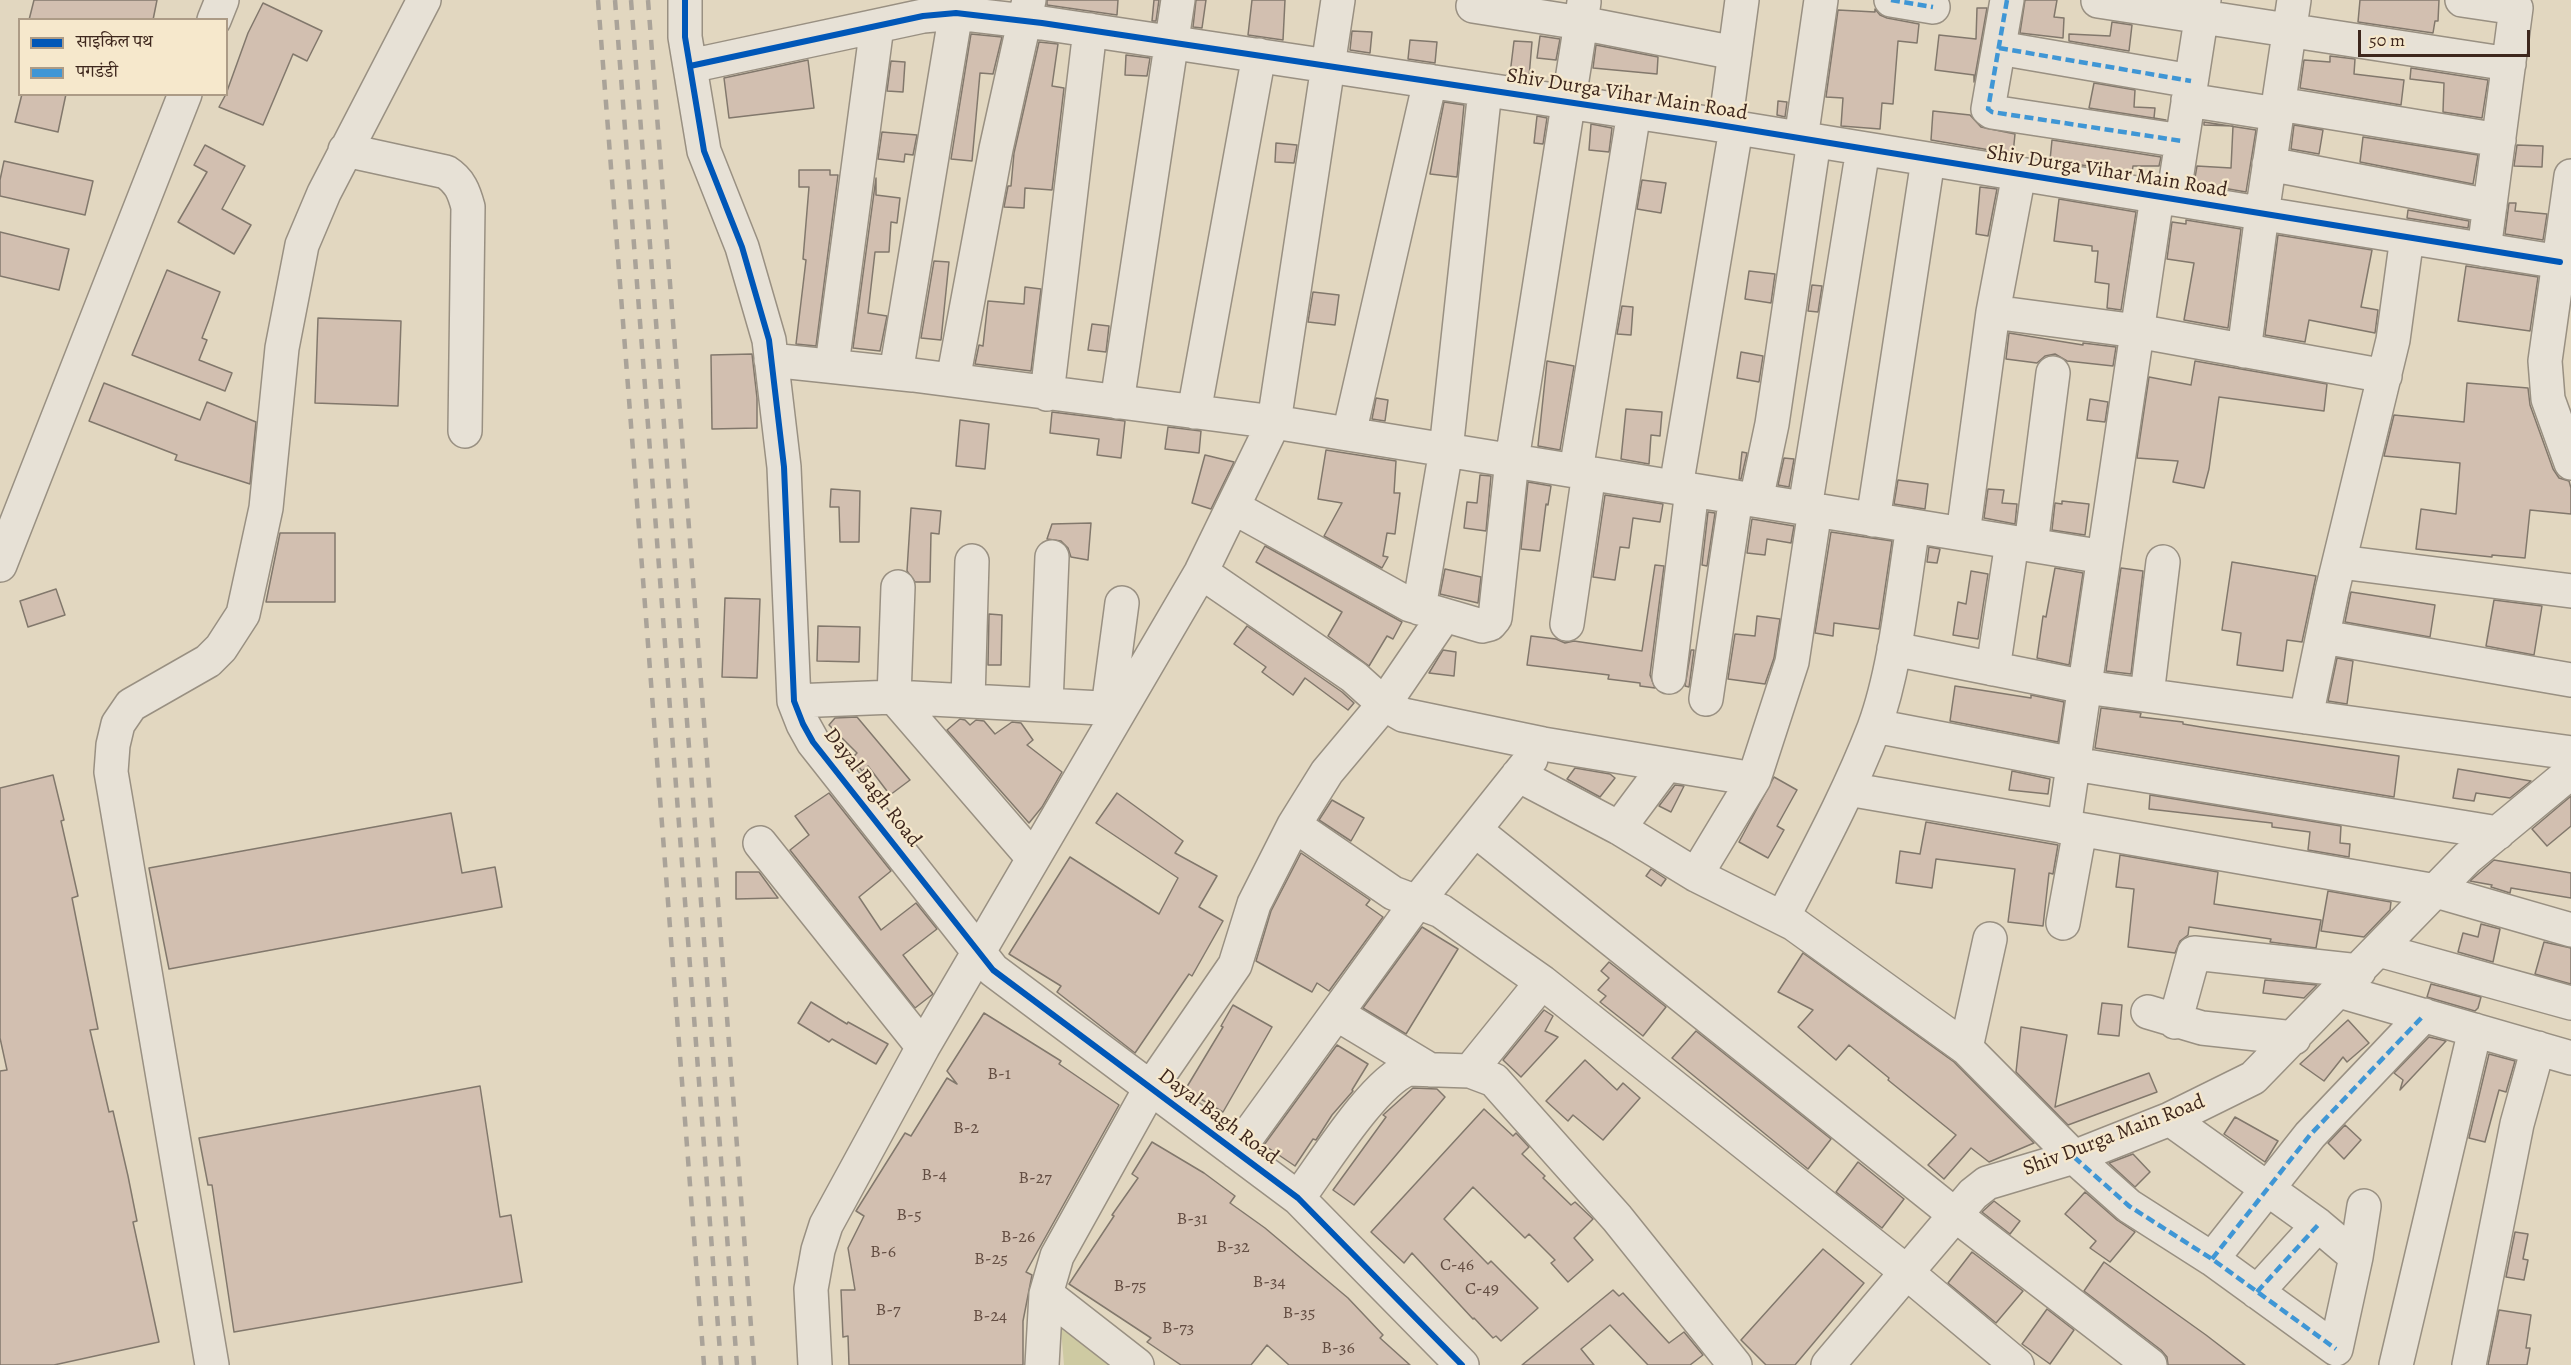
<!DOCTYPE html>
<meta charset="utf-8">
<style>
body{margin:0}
#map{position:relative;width:2571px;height:1365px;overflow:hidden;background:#e2d7c0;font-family:Alegreya,"Noto Serif Devanagari",serif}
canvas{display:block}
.legend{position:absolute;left:18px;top:18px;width:210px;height:78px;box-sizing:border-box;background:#f6e8cc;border:2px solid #ac9b86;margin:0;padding:8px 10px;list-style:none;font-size:18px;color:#3e271d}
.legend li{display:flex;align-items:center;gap:12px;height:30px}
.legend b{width:30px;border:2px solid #ac9b86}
.scale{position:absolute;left:2358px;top:30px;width:172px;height:27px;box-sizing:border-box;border:3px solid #3e271d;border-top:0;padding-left:8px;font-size:18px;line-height:21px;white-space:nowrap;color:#3e271d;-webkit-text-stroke:4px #f6e8cc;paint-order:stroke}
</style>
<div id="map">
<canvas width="2571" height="1365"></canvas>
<ul class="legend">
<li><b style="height:8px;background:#0057b8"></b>साइकिल पथ</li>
<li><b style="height:8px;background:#3f96d5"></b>पगडंडी</li>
</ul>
<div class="scale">50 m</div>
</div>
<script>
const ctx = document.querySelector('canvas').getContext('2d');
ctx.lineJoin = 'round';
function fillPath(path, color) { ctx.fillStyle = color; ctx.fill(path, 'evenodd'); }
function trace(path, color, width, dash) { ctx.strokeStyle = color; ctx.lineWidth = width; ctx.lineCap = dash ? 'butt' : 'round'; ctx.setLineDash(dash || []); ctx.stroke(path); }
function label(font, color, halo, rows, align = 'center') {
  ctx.font = font + ' Alegreya,serif'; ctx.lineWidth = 4.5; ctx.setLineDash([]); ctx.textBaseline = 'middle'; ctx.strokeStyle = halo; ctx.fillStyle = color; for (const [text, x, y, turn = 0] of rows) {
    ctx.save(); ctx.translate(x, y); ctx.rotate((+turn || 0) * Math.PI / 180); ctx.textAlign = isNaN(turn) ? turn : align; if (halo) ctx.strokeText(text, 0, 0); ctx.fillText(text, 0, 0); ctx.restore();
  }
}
fillPath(new Path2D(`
 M1061,1329l53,36h-50z`), '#cecaa2');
const building = new Path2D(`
 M34,0h123l-4,20h-124z
 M1047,0h71l-1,15 -70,-10z
 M1154,0h5l-3,21h-4z
 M1196,0h10l-4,28 -9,-1z
 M1252,0h33l-2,40 -35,-5z
 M2025,0h32l-3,17 10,1 -1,20 -43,-5z
 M2360,0h79l-1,21h-3l-2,12 -75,-11z
 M263,3l59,28 -15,30 -14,-7 -30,71 -44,-18 7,-13 22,-61z
 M1977,8h10l-13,74v-7l-39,-5 4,-35 37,4z
 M1875,9l5,6 7,3 32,6 -2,19 -19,-2 -5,63 -11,-1 -2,26 -39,-3 2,-28 -17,-1 12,-87 37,2z
 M2112,22l20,3 -3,26 -60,-10v-7l41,2z
 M1352,31l20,1 -2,21 -20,-3z
 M971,34l31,3 -9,37 -13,-1 -8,88 -21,-2z
 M1540,36l20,3 -4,21 -19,-2z
 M1410,40l27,2 -2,21 -27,-4z
 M1514,41l18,1 -3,35 -19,-3z
 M1039,42l19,2 -6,42 12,2 -12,102 -27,-2 -1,20 -20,-1 4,-21h3l3,-33z
 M1596,45l62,12 -1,17 -64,-6z
 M1126,55l24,3 -3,18 -22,-1z
 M2330,56l25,3 -1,15 50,6 -3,25 -101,-17 4,-28 26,2z
 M808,60l6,48 -85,10 -5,-40z
 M891,61l14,1 -2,30 -16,-1z
 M2411,68l77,12 -6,38 -39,-6 1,-29 -34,-4z
 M2094,83l41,7 -1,17 21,1 -1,10 12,2 -77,-12z
 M22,94h44l-8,38 -43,-10z
 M1778,101l9,1 -2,15 -8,-2z
 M1444,102l20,3 -7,72 -27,-3z
 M1933,111l37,4 11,12 34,7 -2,20 -82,-14z
 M1537,116l10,2 -4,26 -9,-1z
 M2204,122l52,8 -10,62 -52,-9 3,-17 34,2 2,-42 -29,-1z
 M1591,124l21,4 -3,24 -20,-2z
 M2294,125l29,5 -4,24 -28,-5z
 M882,132l35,3 -4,20 -8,-1 -1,8 -26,-3z
 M2363,137l115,18 -5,29 -113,-22z
 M2052,140l109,17 -2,9h-26l-1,7 -82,-13z
 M1276,143l21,2 -3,18 -19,-1z
 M205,145l40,21 -23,43 29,16 -17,29 -56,-32 29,-50 -13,-7z
 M2517,145l26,1 -1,21 -28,-1z
 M4,161l89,20 -8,34 -85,-19v-16z
 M799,170h31v5h8l-22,171 -20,-2 10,-84 -3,-1 6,-72h-10z
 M876,178v17l24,3 -3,25 -6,-1 -2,30h-14l-7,61 19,3 -7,35 -27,-3z
 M1642,180l24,3 -5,30 -24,-4z
 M1980,187l17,2 -9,47 -12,-2z
 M2059,199l77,13 -15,98 -14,-2 2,-24 -14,-2 3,-31h-6v-5l-38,-5z
 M2509,203h7l-1,8 32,3 -4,26 -38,-6z
 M2408,210l61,11 -1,7 -61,-10z
 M2186,220l55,9 -13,99 -44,-8 10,-57 -27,-4 5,-37 14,2z
 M0,232l69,17 -10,41 -59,-14z
 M2278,235l94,15 -11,57 17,3 -3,23 -66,-13 -4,22 -40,-7z
 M934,261l15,1 -8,78 -20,-2z
 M2466,266l72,11 -8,54 -72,-10z
 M167,270l53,22 -18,46 5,2 -8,20 33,13 -7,18 -93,-36z
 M1749,271l26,3 -4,29 -26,-4z
 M1812,285l10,1 -4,26 -10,-1z
 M1025,287l16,2 -10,82 -56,-7 4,-19 4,1 5,-45 36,3z
 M1313,292l26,3 -4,30 -27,-3z
 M1622,306l11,1 -2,28 -14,-1z
 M318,318l83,3 -3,85 -83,-3z
 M1092,324l17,2 -3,26 -18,-2z
 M2009,333l74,12v-2l33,4 -3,19 -46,-5 -12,-7 -10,2 -8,7 -31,-4z
 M1741,352l22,4 -4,26 -22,-4z
 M752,354l5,44v30l-45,1 -1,-74z
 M1547,361l27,5 -14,84 -22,-4z
 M2195,361l132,23 -3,27 -105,-14 -10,72 -5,19 -31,-6 5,-21 -41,-3 12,-81 42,8z
 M104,383l96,37 7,-18 49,20 -6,62 -75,-24 2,-5 -88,-34z
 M2467,383l61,5 2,17 23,64 6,9 10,3 2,7v26l-41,-4 -5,48 -33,-3v2l-76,-8 5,-40 35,5 4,-51 -76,-7 10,-41 70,7z
 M1376,398l12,2 -3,21 -13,-2z
 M2090,399l18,3 -3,20 -18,-2z
 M1626,409l36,3 -2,24 -9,-1 -2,29 -28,-5z
 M1052,412l73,9 -4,37 -24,-3 2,-16 -49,-6z
 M960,420l29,4 -4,45 -29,-3z
 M1168,427l33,4 -2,22 -34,-4z
 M1326,450l70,11 -2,32h6l-5,41 -8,-1 -4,23 5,1 -6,11 -58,-32 18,-33 -24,-4z
 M1742,452l5,1 -6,26h-2z
 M1205,455l29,7 -23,47 -19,-6z
 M1784,458l10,1 -5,28 -11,-2z
 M1480,475l11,1 -5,55 -22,-3 3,-26 10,1z
 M1898,480l30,4 -3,25 -31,-5z
 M1528,482l23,4 -3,19 -2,-1 -6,47 -19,-2z
 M831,489l29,2 -1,51h-19l-1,-35h-9z
 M1988,489l16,1 -2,13 15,1 -2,20 -31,-6z
 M1605,495l58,9 -3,18 -27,-4 -4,30 -9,-1 -5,33 -22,-3z
 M2062,501l27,3 -4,31 -33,-5 3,-27 7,1z
 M911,508l30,3 -2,23 -8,-1 -1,49h-15l-8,-11z
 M1708,512l7,1 -8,53 -5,-1z
 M1752,519l42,7 -3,17 -24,-4 -2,16 -18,-2z
 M1091,523l-3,37 -17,-3 -3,-9 -7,-7 -14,-2 5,-15z
 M1831,532l61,9 -13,88 -45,-6 -1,13 -18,-3z
 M280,533h55v69h-69z
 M1265,546l137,76 -9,17 -6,-3 -18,30 -41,-30 14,-24 -86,-50z
 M1929,547l11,2 -3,14 -10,-1z
 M2232,562l84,14 -14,66 -15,-2 -4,31 -46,-6 4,-32 -19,-3z
 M1655,565l9,1 -14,109 5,13 -15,-2v-3l-32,-4 1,-4 -82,-10 4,-29 25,3 9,4 9,-2 68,10z
 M2055,568l28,5 -14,92 -32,-7 6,-42 3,1z
 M2121,568l22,3 -12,103 -25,-3z
 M1445,569l36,8 -3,26 -38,-9z
 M1971,571l17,3 -10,65 -25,-4 5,-33 8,2z
 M56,589l9,26 -37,12 -8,-26z
 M2351,592l84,13 -5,32 -85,-15z
 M725,598l35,1 -3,79 -35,-1z
 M2494,600l48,6 -8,49 -48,-9z
 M989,614l13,1 -1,50h-13z
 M1757,616l23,3 -6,39 -9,26 -37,-5 7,-45 20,2z
 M818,626l42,1 -1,35 -42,-1z
 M1247,626l95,66 12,11 -6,7 -43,-32 -12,17 -31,-23 4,-5 -32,-23z
 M1443,650l13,2 -2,24 -25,-3z
 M1691,650h3l-5,37 -4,-1z
 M2337,658l16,3 -6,43 -19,-3z
 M1955,686l76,12v-3l33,7 -6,40 -108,-21z
 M2101,708l40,5 -1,4 43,5v2l24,4 192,28 -5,41 -299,-49z
 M857,717l53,63 -20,15 -22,-29 -6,5 -7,-9v-7l2,-2 -28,-28 6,-7z
 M960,719l5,1 5,5 6,-5 8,1 11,13 17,-12 9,1 12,17 -6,5 35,27 -20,35 -13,16 -82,-93z
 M1575,768l35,6 5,4 -15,19 -33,-18z
 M2458,769l73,12 -21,17 -34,-5 -2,8 -21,-3z
 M2012,771l38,8 -2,15 -39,-4z
 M53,775l11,45 -3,1 17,75 -6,2 26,131 -8,1 19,82 4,-1 15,65 9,45 -4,1 26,120 -105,23h-54v-294l7,-1 -7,-32v-250z
 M1774,777l23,13 -20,36 7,4 -16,28 -29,-16z
 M1675,785l9,1 -13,26 -12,-6z
 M829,793l62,78 -32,26 22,33 35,-27 21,26 -34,26 30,39 -18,14 -125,-158 19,-15 -14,-19z
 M1117,793l66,48 -8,12 42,23 -18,31 24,14 -31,55 -3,-2 -54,79 -78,-61 4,-6 -52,-32 61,-97 89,57 19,-36 -82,-55z
 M2150,795l191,31 -1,17 10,1 -1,13 -41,-7 2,-18 -38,-5v-4l-123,-14z
 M2571,796v30l-24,20 -15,-17z
 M1332,800l32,18 -13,23 -32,-21z
 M451,813l11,60 33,-6 7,40 -333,62 -20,-101z
 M1926,822l132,23 -5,29 -4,-1 -6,53 -35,-4 7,-53 -79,-10 -4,29 -36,-5 4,-32 20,3z
 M1301,853l69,47 -4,5 17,12 -54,74 -12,-8 -5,9 -56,-31 15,-50z
 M2120,855l98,17 -4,32 107,16 -5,28 -46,-6 1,-3 -82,-12 -1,8 -8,6 -5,12 -47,-6 6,-58 -18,-2z
 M2494,860l77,13v25l-60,-10 -1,5 -19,-6 1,-2 -22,-4z
 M1651,869l15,10 -5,7 -15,-10z
 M736,872h23l19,26 -42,1z
 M2328,891l63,11 -1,8 -26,27 -43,-6z
 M2481,924l19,5 -7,33 -35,-10 5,-19 15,4z
 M1422,927l36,22 -52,85 -43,-26z
 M2544,942l27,6v36l-36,-10z
 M1803,953l151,109 80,81 -45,19 -18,-14 -27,31 -16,-14 28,-30 -68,-55 1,-2 -40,-33 -13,15 -38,-33 15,-17 -35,-18z
 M1609,962l57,45 -23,29 -43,-34 6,-6 -8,-6 11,-12 -8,-7z
 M2265,980l52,5 -13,13 -41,-5z
 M2431,984l50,13 -3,11 -3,3 -48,-14z
 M811,1002l36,22 1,-2 40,22 -12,20 -44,-25 -3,3 -31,-19z
 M2102,1003l20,2 -3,31 -21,-2z
 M1233,1005l39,22 -49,85 -38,-22 38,-63 -2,-1z
 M1544,1010l9,6 -8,15 13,6 -37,40 -18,-17z
 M984,1013l77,48 -2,3 60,41 -93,167 6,3 -9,46v44h-174l-1,-29 -5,1 -2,-47h14l-7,-42 16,-32 -8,-5 49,-78 6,3 36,-58 10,6 -10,-13z
 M2348,1020l21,23 -22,19 -4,-5 -19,24 -24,-17z
 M2021,1027l46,8 -12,72 94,-34 8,19 -89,33 -52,-53z
 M1696,1031l135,108 -23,30 -136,-111z
 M2429,1037l17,4 -46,49 3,-10 -9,-7z
 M1337,1045l31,19 -16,26 1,1 -21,24 -16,25 -3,-1 -18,27 -31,-21z
 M2489,1054l26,7 -9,31 -7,-2 -14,52 -16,-4z
 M1585,1060l32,30 6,-7 17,15 -37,42 -30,-25 -5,6 -22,-20z
 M480,1086l20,131 11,-2 11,67 -288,50 -22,-147h-4l-9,-47z
 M1413,1088l24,1 8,8 -91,108 -21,-15 53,-73 -3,-2z
 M1484,1109l29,27 3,-3 13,14 -7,7 23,22 -2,2 28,27 4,-3 18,17 -19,19 19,22 -25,22 -17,-19 4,-3 -26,-26 -4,4 -52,-51 -29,32 44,45 3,-3 47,47 -37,33 -5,-5 -3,2 -19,-20 -1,1 -61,-66 -8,10 -33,-31z
 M2235,1117l43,24 -13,21 -41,-28z
 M2345,1125l16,15 -17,19 -16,-16z
 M1152,1142l52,31 31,23 -5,7 35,25 83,70 35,37 -3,3 30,27h-121l-22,-20 -16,20h-70l-34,-23 4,-4 -82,-54 45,-68 -2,-1 26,-37 -6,-4z
 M2133,1154l17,18 -15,15 -26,-24z
 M1858,1162l46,37 -22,29 -46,-36z
 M2085,1192l32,28 18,12 -25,30 -20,-14 6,-7 -31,-27z
 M1994,1201l26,20 -10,13 -28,-22z
 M2515,1232l13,2 -5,25 5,1 -4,20 -18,-3z
 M1823,1249l41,34 -69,82h-29l-25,-25z
 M1972,1252l51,39 -27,32 -48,-40z
 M2104,1262l102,73 39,30h-77l-1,-8 -6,-7 -77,-59z
 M1613,1290l6,6 4,-3 46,50 15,-11 19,23 -13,10h-42l-38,-40 -29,24 13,16h-72z
 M2047,1309l27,21 -24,34 -28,-20z
 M2499,1310l32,5 -5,33h4l-3,17h-39z`);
fillPath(building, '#d2bfb0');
trace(building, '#82786c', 1.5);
const minor = new Path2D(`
 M685,0v37l19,114 38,96 27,93 15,127 10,234 9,23 10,18 180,228 305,228 164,167
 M1891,0l42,7
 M2007,0l-19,109 4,3 190,29
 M2462,0l54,8 -32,242
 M2098,1l411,63
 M1473,6l108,17 3,-21
 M214,20l8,-20
 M1999,48l192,33
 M690,66l233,-50 33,-3 86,10 665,100 853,139
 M2188,100l89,14
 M2279,104l220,36
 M1725,126l17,-126
 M1801,139l20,-139
 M345,150l101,22c14,9 18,20 22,35l-3,224
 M2269,164l221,42
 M2571,176l-26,185 3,38 23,64
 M2173,199l31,-199
 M1993,312l144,19 248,45
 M2244,351l18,-137 32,-214
 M771,360l142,15 361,47 830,135
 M832,365l45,-339
 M896,373l62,-373
 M953,380l43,-231 33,-149
 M1047,394l43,-364
 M1117,402l61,-402
 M1194,412l65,-357
 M1349,434l81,-353
 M1576,471l58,-359
 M1676,487l60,-358
 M1756,500l16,-76 42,-283
 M1233,507l177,98 72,21 8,-2 5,-6 17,-158 69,-437 154,30
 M1805,508l58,-359
 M1873,520l55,-360
 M1963,534l30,-222 26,-138
 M2031,545l22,-172
 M2340,562l231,29
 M0,565l185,-471
 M1201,572l153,105 30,27 19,11 140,29 211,35
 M898,587l-4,110 139,161
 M1419,608l27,-158 39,-360
 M1567,624l22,-151
 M2323,637l248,43
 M1894,649l191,38 486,66
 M1993,669l19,-127
 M1669,677l23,-187
 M2147,695l16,-133
 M1706,699l30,-202
 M968,700l4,-139
 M794,701l100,-4 226,12
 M1046,704l6,-147
 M1108,708l14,-105
 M2306,717l26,-126 61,-251 14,-103
 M1875,726l199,38 424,69
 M1518,775l101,53 77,47 98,49 172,124 108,109 55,49 83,53 124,90 20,-92 8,-51
 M1848,789l588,102 135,39
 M1294,825l99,68 48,18 101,71 351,279 124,104
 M2064,827l93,-630
 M1619,828l47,-63
 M1475,830l479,384 196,151
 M760,843l163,204
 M1696,875l58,-96 38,-117 23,-152
 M1783,917c32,-62 66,-124 91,-189 22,-60 29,-139 39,-202
 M2063,923l17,-93
 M2379,950l192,53
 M2339,991l232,67
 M2148,1012l54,16 92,10
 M1337,1014l93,56
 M2175,1022l19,-69 165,18
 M1966,1048l24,-109
 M1470,1071l72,-89
 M2170,1119l148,106 38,32
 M1236,1152l181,-250 114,-143
 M1298,1198c25,-33 74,-114 110,-129l62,2 24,9 123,138 118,147
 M2212,1259l98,-124 114,-120
 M2257,1292l61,-67
 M1046,1294l91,71
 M212,1365l-101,-593 2,-27 5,-21 13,-19 77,-44 13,-13 22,-34 23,-106 16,-160 20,-103 22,-52 100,-193
 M815,1365l-4,-76 7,-39 8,-25 97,-178 278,-475 73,-150 64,-422
 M1042,1365l4,-71 11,-38 94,-169 84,-122 19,-61 40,-79 33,-53 57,-68 60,-88
 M1828,1365l145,-171 14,-11 87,-26 96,-38 83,-41 214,-220 104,-86
 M2396,1365l79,-335
 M2469,1365l48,-241 21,-76`);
trace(minor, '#999082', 36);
trace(minor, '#e7e1d6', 33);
trace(new Path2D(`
 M598,0l106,1365
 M615,0l106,1365
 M631,0l106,1365
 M648,0l106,1365`), '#aaa399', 4.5, [10, 10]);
trace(new Path2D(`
 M1891,0l42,7
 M2007,0l-19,109 4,3 190,29
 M1999,48l192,33
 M2074,1157l55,49 83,53 124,90
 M2212,1259l98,-124 114,-120
 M2257,1292l61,-67`), '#3f96d5', 4.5, [9, 4.5]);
trace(new Path2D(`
 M685,0v37l19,114 38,96 27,93 15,127 10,234 9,23 10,18 180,228 305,228 164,167
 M690,66l233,-50 33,-3 86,10 665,100 853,139`), '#0057b8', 6);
label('18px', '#634d42', null, [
 ["B-1",999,1075],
 ["B-2",966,1129],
 ["B-4",934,1176],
 ["B-27",1035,1179],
 ["B-5",909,1216],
 ["B-31",1192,1220],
 ["B-26",1018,1238],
 ["B-32",1233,1248],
 ["B-6",883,1253],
 ["B-25",991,1260],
 ["C-46",1457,1266],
 ["B-34",1269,1283],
 ["B-75",1130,1287],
 ["C-49",1482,1290],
 ["B-7",888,1311],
 ["B-35",1299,1314],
 ["B-24",990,1317],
 ["B-73",1178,1329],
 ["B-36",1338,1349]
]);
label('21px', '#3e271d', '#f6e8cc', [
 ["Shiv Durga Vihar Main Road",1627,95,9],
 ["Shiv Durga Vihar Main Road",2107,172,9],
 ["Dayal Bagh Road",872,788,52],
 ["Dayal Bagh Road",1218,1117,37],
 ["Shiv Durga Main Road",2114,1136,-21]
]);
</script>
